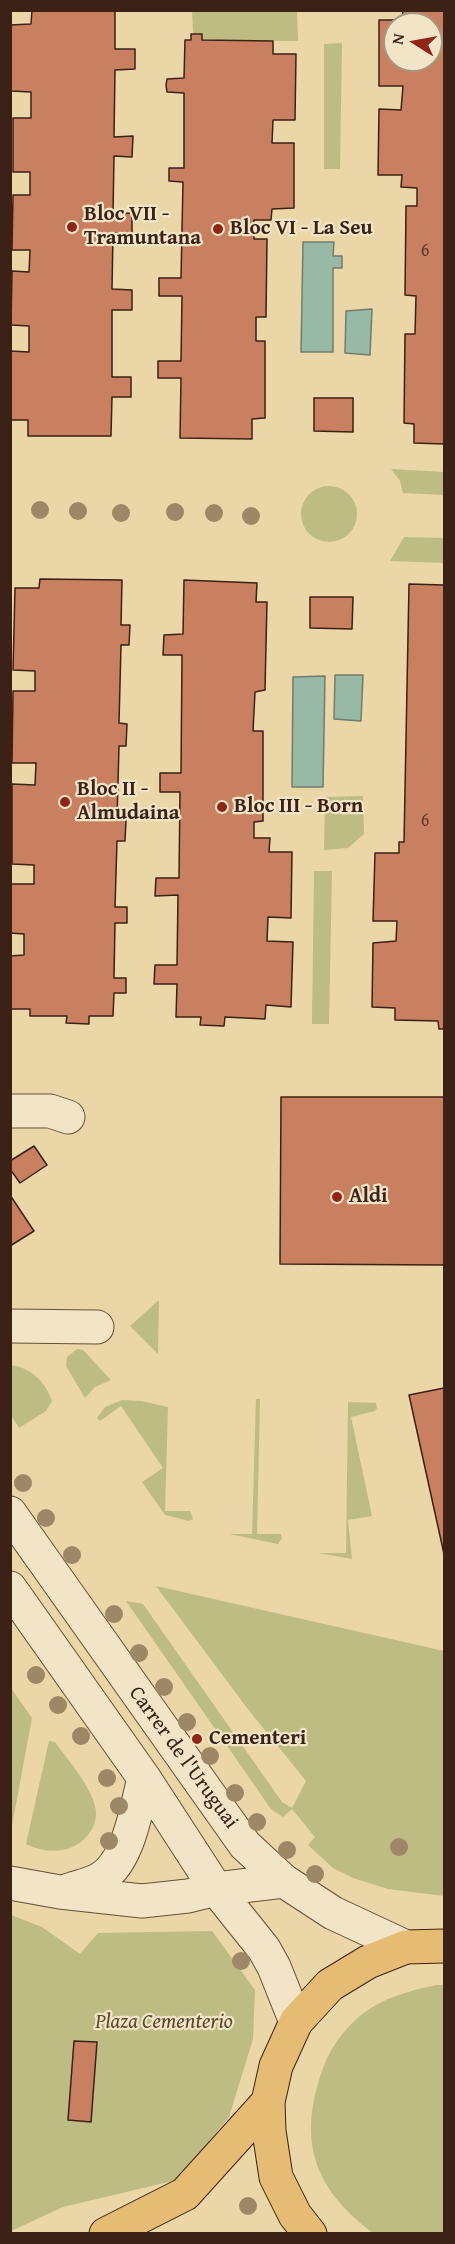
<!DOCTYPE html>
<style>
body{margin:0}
#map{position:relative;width:455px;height:2244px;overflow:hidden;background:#ebd6a7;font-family:"Gentium Book Plus",serif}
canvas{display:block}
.frame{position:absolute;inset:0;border:12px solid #3b2116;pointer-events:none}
.north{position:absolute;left:383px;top:12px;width:60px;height:60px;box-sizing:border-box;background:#f2e4c6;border:2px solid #a99680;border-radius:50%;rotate:281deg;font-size:16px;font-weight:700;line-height:24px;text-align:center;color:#3b2116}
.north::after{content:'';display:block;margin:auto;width:21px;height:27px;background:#8f2418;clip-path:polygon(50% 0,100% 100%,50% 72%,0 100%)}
</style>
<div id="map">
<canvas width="455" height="2244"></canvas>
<div class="frame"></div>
<div class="north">N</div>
</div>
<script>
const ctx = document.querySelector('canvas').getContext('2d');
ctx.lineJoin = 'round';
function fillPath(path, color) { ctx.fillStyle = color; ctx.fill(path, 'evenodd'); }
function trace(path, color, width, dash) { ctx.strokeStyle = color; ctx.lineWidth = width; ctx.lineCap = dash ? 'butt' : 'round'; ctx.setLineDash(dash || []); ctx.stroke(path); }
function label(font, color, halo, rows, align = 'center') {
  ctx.font = font + ' "Gentium Book Plus",serif'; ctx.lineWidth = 4.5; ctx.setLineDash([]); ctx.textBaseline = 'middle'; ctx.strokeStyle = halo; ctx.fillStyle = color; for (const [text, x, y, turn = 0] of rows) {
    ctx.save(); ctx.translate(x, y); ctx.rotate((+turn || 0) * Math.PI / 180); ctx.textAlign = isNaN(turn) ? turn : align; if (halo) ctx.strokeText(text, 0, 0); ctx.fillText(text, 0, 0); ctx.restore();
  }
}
fillPath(new Path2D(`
 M192,11h105l1,30 -96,-1v-6l-9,-1z
 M342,43l-2,126h-16v-125z
 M391,469l53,3v23l-41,-2 -3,-12z
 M301 514a28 28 0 1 1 56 0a28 28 0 1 1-56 0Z
 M404,537l40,1v25l-54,-2z
 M363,796l1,38 -16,14 -24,2 1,-53z
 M314,871h18l-3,153h-17z
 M159,1300l-1,54 -28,-28z
 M77,1349l6,1 28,30 -16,7 -10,11 -19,-32 1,-9z
 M11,1365c20,3 34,16 41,36l-6,10 -27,17 -8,-13z
 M256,1399h4l-3,135h24l1,4 -4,6 -49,-10h23z
 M122,1400l19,1 27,6 -3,104h25l3,8 -4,2 -24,-6 -23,-33 21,-14 -42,-62 -21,15 -3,-3 8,-11z
 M348,1402l28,1 1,5 -2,3 -24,6 21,99 -24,4 4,39 -34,-6h28z
 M156,1586l288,65v245l-56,-7 -35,-11 -20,-10 -25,-23 7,-8 -23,-28 -9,8 -12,-8 -145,-208 17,3 139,198 10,6 14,-27 -59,-73z
 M11,1688l21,30 -21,113z
 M49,1741l6,1c13,18 35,43 40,64 2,7 1,16 -3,23 -14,24 -42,27 -66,15z
 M11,1915l31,12 38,27 18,-21 114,-2 43,59 -2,49 -24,78 -52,63 -114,27 -52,24z
 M436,1985h8v248h-71c-56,-42 -75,-88 -53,-156 7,-24 21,-45 40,-61 22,-18 49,-25 76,-31z`), '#bdbc83');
const water = new Path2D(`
 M303,242h31l-1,14h9v12h-9v84h-32z
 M372,309l-2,46 -25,-2 1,-42z
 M335,675h28l-2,46 -27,-2z
 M325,676l-2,111h-31l1,-110z`);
fillPath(water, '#98b9a6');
trace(water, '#737c6c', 1.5);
const building = new Path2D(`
 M32,10h83v39h20v20l-20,1 -1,67 19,-1 -1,21 -18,-1 -1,58 19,-1v20h-19l-1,56 20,1v20h-20v67h19v20h-19l-1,39h-83v-16h-18v-69l19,1v-26l-18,-1 1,-54 17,1 1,-22h-18l1,-55h17v-23h-17v-54h18v-26l-20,-1 -1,-66 21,-1z
 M403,10h41v434l-30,-1v-19l-10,-1 1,-89h10l1,-38 -11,-1 1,-89h11v-18l-16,-1 1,-12h-24l1,-66 22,1 2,-24h-24v-66h23zM395,24h36v36h-36z
 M191,34h11v6l71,1v13h23l-1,66h-22l-1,23h22v65l-22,1 -1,11h-17v19h13l-1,78h-10v24h9v77l-13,1v20l-72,-1 1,-60h-23v-17h23l1,-65h-23v-18h22l2,-96 -14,-1v-13h15v-75l-17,-1 -1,-7 1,-6 17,-1 1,-38h6z
 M314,398h39v34l-39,-1z
 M40,579l82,1 -1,45h9l-1,20h-8l-2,78 8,1 -1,22h-7l-2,73 9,1 -1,21h-8l-2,66h12v16h-12l-1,55h12v15h-12l-1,23h-24v8l-23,-1 1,-7h-37v-7h-20v-53l14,-1v-21l-14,-1v-49h24v-19l-22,-1v-80l23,1 1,-22h-24l1,-72h22v-20l-22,-1 2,-82h24z
 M184,580l73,3 -1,19h11l-2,88 -10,2 -2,39h10v90l-9,1v16h16l-1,14h23l-1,66 -23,-1 -1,24 26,1 -2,65 -25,-2 -1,14 -40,-2 -1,9 -24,-1 1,-8h-25l1,-33h-23l1,-19h22l1,-70 -23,1 1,-18h23l1,-86h-20v-19h21l1,-118h-19l1,-20 19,-1z
 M409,584l35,1v444h-5l-1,-8 -43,-1v-12l-23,-1 1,-64 23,-2 1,-20h-24l2,-68h24v-11h5z
 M310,597h43l-1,32 -42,-1z
 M281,1097h163v168l-164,-1z
 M34,1146l13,19 -27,18 -10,-14v-8z
 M10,1195l24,36 -24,15z
 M444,1388v166l-35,-159z
 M74,2041l23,1 -6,80 -23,-2z`);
fillPath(building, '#c88061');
trace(building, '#3b2116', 1.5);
const minor = new Path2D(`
 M10,1111h40l18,6
 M10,1326l87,1
 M10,1513l235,332 39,36 49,32 73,34
 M10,1588l134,190 72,111 48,60 10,18 22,55
 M10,1883l50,9 82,9 46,-5 28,-7 68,-8
 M66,1891c10,-4 23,-6 32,-11 31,-16 38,-71 46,-102`);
const major = new Path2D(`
 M106,2234l79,-40 83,-92
 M310,2234l-15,-19 -19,-38 -7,-46 -1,-29 8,-36 20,-44 34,-37 38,-23 38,-15 38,-1`);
trace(minor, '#674e3a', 35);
trace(major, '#3b2116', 35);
trace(minor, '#f2e4c6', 33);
trace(major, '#e6bb74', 33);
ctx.fillStyle = '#9c8866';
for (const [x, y] of [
 [40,510],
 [78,511],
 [175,512],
 [121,513],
 [214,513],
 [251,516],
 [23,1483],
 [46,1518],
 [72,1555],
 [114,1614],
 [139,1653],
 [36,1675],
 [164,1687],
 [58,1705],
 [187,1722],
 [81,1736],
 [210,1756],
 [107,1778],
 [235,1793],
 [119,1806],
 [257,1822],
 [109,1841],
 [399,1847],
 [287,1850],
 [315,1874],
 [241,1961],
 [248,2206]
]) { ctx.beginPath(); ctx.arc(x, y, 9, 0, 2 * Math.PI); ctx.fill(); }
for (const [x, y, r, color] of [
 [72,227,6,"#8f2418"],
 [218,229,6,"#8f2418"],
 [65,802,6,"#8f2418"],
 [222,807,6,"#8f2418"],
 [337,1197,6,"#8f2418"],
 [197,1739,6,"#8f2418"]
]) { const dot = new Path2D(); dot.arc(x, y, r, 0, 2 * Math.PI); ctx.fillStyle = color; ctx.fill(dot); trace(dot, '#f2e4c6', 2); }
label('18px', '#5e3929', null, [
 ["6",425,251],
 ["6",425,821]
]);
label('bold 21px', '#3b2116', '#f2e4c6', [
 ["Bloc VII -",84,215],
 ["Tramuntana",84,239],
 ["Bloc VI - La Seu",230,229],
 ["Bloc II -",77,790],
 ["Almudaina",77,814],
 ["Bloc III - Born",234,807],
 ["Aldi",349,1197],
 ["Cementeri",209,1739]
], 'left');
label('21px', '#3b2116', '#f2e4c6', [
 ["Carrer de l'Uruguai",183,1758,54]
]);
label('italic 21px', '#5c4831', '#f2e4c6', [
 ["Plaza Cementerio",164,2023]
]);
</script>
